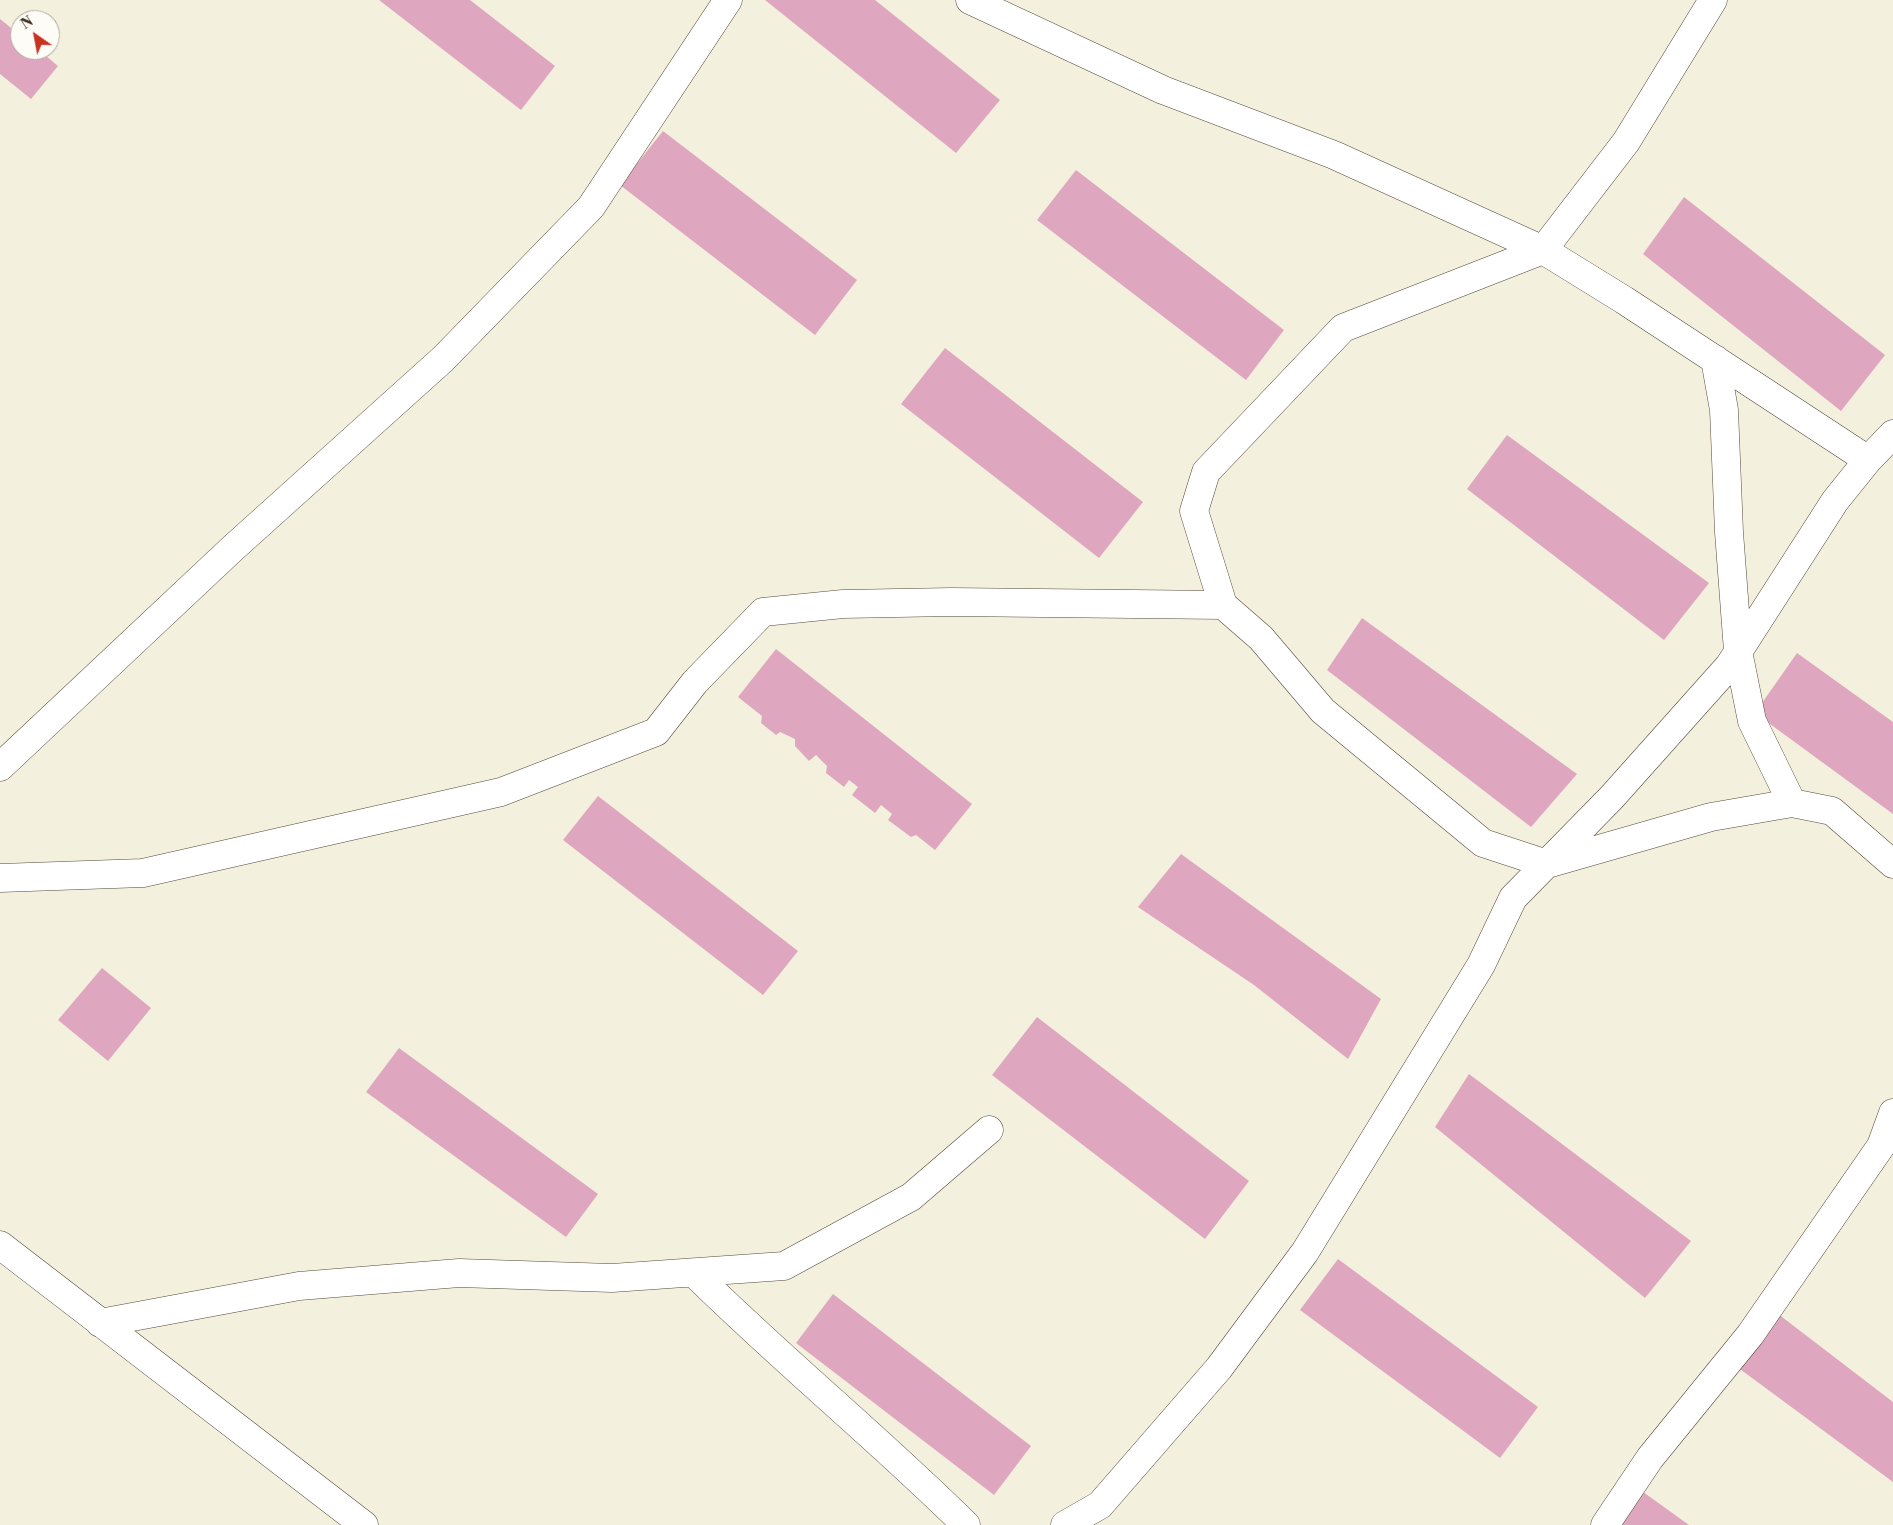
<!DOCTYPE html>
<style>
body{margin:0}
#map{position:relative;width:1893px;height:1525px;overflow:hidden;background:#f3f0dd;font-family:"Libre Bodoni",serif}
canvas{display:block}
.north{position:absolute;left:10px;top:10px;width:50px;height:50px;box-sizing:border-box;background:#fdfcf7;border:1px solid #afa8a0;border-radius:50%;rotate:327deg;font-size:14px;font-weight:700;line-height:20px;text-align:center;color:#3b2a1e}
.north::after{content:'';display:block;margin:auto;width:18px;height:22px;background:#c8321e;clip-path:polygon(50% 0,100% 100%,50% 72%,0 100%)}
</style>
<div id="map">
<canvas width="1893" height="1525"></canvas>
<div class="north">N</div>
</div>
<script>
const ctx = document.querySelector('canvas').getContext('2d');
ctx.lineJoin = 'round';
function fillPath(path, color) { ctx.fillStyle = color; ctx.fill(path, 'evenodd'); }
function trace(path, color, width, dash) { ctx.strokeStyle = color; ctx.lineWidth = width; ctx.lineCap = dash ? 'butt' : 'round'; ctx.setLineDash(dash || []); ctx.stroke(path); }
fillPath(new Path2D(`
 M379,0h91l85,66 -34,44z
 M765,0h110l125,100 -44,53z
 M0,19l20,16v15h19l19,16 -27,33 -31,-25z
 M663,131l194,149 -42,55 -195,-150z
 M1076,170l208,160 -38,50 -209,-160z
 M1684,197l201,158 -44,56 -198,-157z
 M945,348l198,154 -44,56 -198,-154z
 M1507,435l202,148 -45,57 -197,-151z
 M1362,618l215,156 -46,53 -204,-157z
 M776,649l196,155 -37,46 -19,-15 -5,2 -23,-17 4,-6 -11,-9 -6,8 -23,-18 6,-8 -9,-7 -5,7 -18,-14 1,-7 -11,-11 -7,6 -14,-15v-7l-15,-7 -4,3 -15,-12 1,-7 -24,-19z
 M1797,653l96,69v92l-138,-101z
 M598,796l200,155 -35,44 -200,-155z
 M1181,854l200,145 -33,60 -94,-74 -116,-78z
 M102,968l49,40 -43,53 -50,-41z
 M1037,1017l212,164 -44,58 -213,-164z
 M399,1048l199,146 -32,43 -200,-145z
 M1469,1074l222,167 -46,57 -210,-171z
 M1338,1259l200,148 -38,51 -200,-148z
 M833,1294l198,152 -37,49 -198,-152z
 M1769,1307l124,95v80l-164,-121z
 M1632,1484l57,41h-84z`), '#dfa7bf');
const street = new Path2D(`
 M970,0l193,90 171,65 209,95 81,50 244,160 25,-26
 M1713,0l-87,142 -83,108 -200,78 -137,144 -12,39 29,94 38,33 62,73 160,132 64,21 164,-47 81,-14 40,8 61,53
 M1715,359l9,51 5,122 9,119 14,70 40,82
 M0,767l233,-219 210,-189 148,-152 137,-207
 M0,878l143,-5 358,-81 155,-60 39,-50 68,-70 80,-8 108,-2 272,3
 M0,1245l364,280
 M694,1273c88,87 184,165 272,252
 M100,1323l199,-37 160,-13 153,5 172,-12 127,-69 78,-67
 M1065,1525l35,-20 119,-137 86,-116 176,-287 32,-67 99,-101 117,-131 106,-165 33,-41
 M1605,1525l45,-67 100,-123 131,-189 12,-33`);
trace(street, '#57483b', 29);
trace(street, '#fff', 28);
</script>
